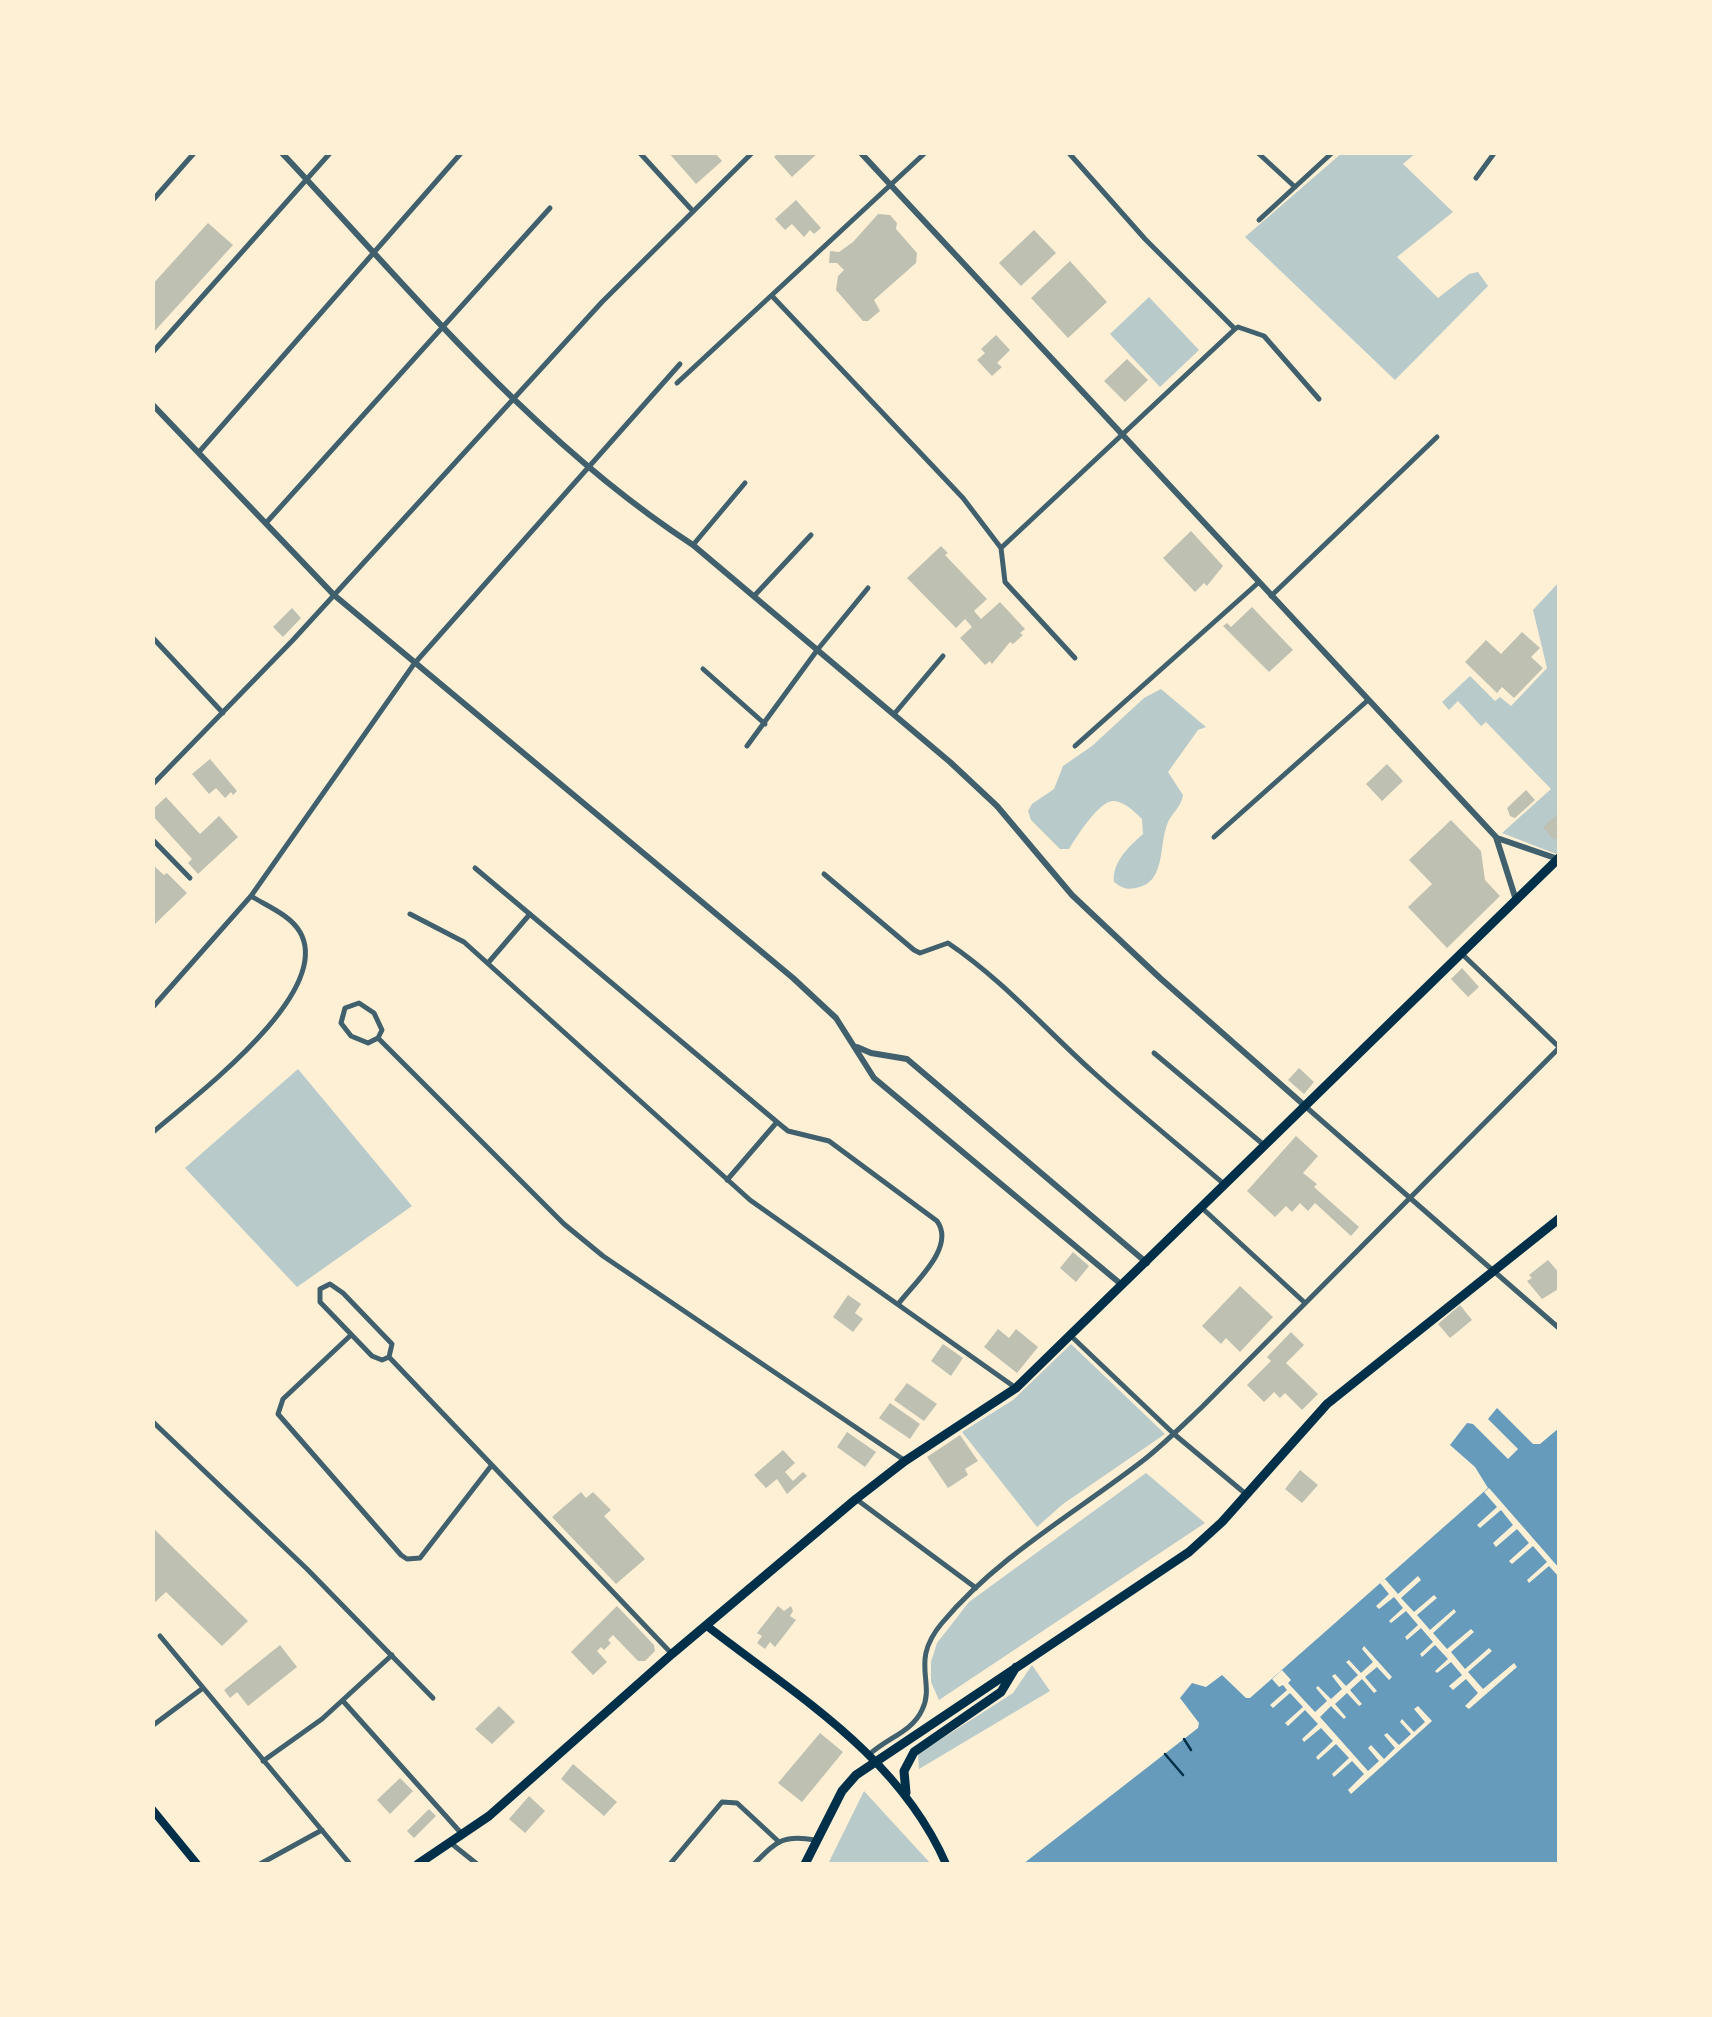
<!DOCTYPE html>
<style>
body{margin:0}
#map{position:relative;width:1712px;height:2017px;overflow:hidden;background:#fdf0d5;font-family:Lato,sans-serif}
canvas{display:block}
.frame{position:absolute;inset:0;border:155px solid #fdf0d5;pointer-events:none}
</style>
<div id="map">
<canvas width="1712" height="2017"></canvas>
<div class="frame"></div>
</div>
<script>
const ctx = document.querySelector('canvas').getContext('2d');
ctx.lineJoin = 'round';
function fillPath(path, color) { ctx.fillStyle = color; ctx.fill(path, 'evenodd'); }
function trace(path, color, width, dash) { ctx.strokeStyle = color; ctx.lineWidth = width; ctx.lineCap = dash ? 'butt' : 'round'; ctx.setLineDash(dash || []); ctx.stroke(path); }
fillPath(new Path2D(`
 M1343,152l73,1 -13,11 50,48 -56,45 41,41 31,-24 9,-2 10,14 -93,94 -150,-143z
 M1149,297l50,53 -39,37 -50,-53z
 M1559,582l1,268 -4,4 -54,-21 49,-44 -65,-67 -5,4 -23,-25 -9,9 -7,-8 28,-26 25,25 5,-4 11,9 36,-38 -14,-58z
 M1161,689l45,38 -8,3 -30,42 15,23c-2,12 -10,17 -15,27 -10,23 -1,60 -32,66 -10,2 -14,0 -22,-6 -2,-19 14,-35 29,-48l-1,-15c-7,-7 -17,-17 -28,-18 -15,-1 -38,37 -45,48h-9l-29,-29 -3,-9 4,-7 22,-15 9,-23 29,-20 52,-48z
 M298,1069l114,137 -115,81 -112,-119z
 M1071,1344l94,90 -102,70 -26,23 -75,-95 51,-32z
 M1146,1473l59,50 -266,177 -8,-18v-20l6,-19 32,-41z
 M1032,1665l18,26 -131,78 -1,-15 95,-61z
 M864,1791l67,73h-103z`), '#b9caca');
fillPath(new Path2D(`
 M1497,1408l36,36h7l19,-16v436h-536l175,-136 1,-5 -19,-25 12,-15 14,4 16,-12 24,23h4l238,-210 -13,-21 -25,-22 17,-22 6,1 35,35 10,-10 -30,-30z`), '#669bbc');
fillPath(new Path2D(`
 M1489,1488l70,80v9l-10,-11 -20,17 -2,-3 20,-18 -14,-16 -21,18 -3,-3 20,-18 -12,-14 -21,18 -3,-4 20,-18 -12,-15 -21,18 -3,-3 20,-18 -13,-15z
 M1418,1576l3,4 -20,18 13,14 20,-17 3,3 -20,17 13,15 24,-21 2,3 -23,21 14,16 24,-20 3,3 -23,20 14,17 24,-21 3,3 -24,21 15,17 31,-26 3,4 -48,42 -4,-3 13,-13 -12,-14 -13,11 -4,-4 13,-11 -11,-13 -14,11 -2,-2 13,-12 -13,-14 -13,12 -2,-3 13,-12 -12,-14 -14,12 -2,-3 13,-12 -12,-14 -15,12 -2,-2 14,-13 -9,-11 -15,12 -3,-3 13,-12 -9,-11 5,-4 13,15z
 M1364,1646l28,31 -3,3 -12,-13 -12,10 12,14 -3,2 -12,-14 -12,11 12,14 -3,2 -12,-13 -12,11 11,13 -2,2 -13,-13 -11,11 48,54 11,-10 -11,-13 3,-3 13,14 11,-11 -11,-13 3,-2 12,12 12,-11 -11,-12 2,-3 12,13 11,-10 -11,-13 4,-3 14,15 -81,73 -3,-4 16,-16 -12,-13 -18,16 -2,-3 17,-16 -13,-14 -18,16 -2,-3 17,-16 -12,-13 -17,14 -2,-3 16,-15 -13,-14 -17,16 -3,-3 18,-16 -13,-14 -17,15 -3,-3 17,-15 -4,-5 -4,2 -7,-8 10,-9 9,10 -3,3 27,29 12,-11 -11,-13 2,-2 13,13 11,-10 -10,-13 3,-2 11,12 12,-11 -12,-13 3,-2 12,13 12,-11 -11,-13z`), '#fdf0d5');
fillPath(new Path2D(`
 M668,152h46l8,9 -26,23z
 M779,152h40l-27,25 -18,-20z
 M796,200l25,28 -7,6 -4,-4 -6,7 -12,-13 -7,6 -10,-11z
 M878,214l12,1 7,8 -1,6 21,24 -1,10 -42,37 6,11 -12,10h-5l-27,-31 2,-14 6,-6 -7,-7h-8l1,-12 9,1 14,-10z
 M208,223l25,22 -81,89v-49z
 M1034,230l22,23 -35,33 -22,-23z
 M1070,261l37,41 -39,36 -37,-40z
 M996,335l14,15 -13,13 5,4 -10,9 -15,-16 8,-7 -4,-4z
 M1127,359l21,21 -23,22 -21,-21z
 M1191,531l32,35 -16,20 -3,-3 -9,9 -32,-34z
 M941,546l7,7 -3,2 42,44 -13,12 7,8 19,-17 25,27 -5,4 3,2 -10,9 -3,-2 -18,22 -2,-3 -5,4 -25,-27 12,-11 -7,-8 -9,9 -49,-50z
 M1252,607l41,43 -24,22 -46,-46 4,-3 4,4z
 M292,608l9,10 -18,19 -10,-10z
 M1522,632l18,16 -9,9 12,11 -29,30 -12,-11 -5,6 -32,-31 21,-22 15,14z
 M210,759l27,32 -4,4 -2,-3 -6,6 -9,-10 -7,6 -17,-20z
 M1387,764l16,17 -21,20 -16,-17z
 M1526,790l9,10 -20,18 -5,-2 -3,-8z
 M166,797l34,37 19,-18 19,21 -40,37 -10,-11 4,-4 -40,-44v-5z
 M1560,812v22l-6,6 -11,-13z
 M1451,820l30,31 4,29 15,16 -53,52 -39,-41 24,-23 -23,-24z
 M152,864l12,11 3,-2 20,20 -35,34z
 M1462,968l17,19 -11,10 -17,-18z
 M1299,1068l15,14 -10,12 -16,-14z
 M1296,1136l22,20 -15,17 14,11 -3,3 45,40 -8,9 -36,-33 -7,8 -8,-8 -8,9 -6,-6 -11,11 -28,-26z
 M1073,1252l16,14 -13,16 -16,-14z
 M1548,1260l12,14v14l-18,11 -15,-18 5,-3 -3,-3z
 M1240,1286l33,31 -33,35 -14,-14 -5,6 -19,-18z
 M848,1295l13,9 -6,9 8,6 -10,13 -20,-15z
 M1460,1305l12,15 -22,18 -12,-14z
 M998,1329l11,9 7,-9 22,18 -21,26 -33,-26z
 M1291,1332l13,13 -18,18 32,31 -16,16 -17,-17 -5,5 -6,-6 -10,10 -17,-17 24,-24 -4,-4z
 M943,1344l20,14 -12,18 -20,-15z
 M907,1383l30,21 -13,17 -30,-21z
 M890,1403l30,21 -10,15 -31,-21z
 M847,1432l29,20 -11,15 -28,-20z
 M960,1435l18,26 -13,8 3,6 -20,13 -21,-31z
 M783,1450l12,13 -10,9 8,9 10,-9 4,4 -20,18 -10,-15 -11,9 -12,-13z
 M1300,1470l18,15 -16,18 -17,-14z
 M581,1492l5,6 7,-6 18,18 -7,6 41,43 -29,25 -64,-67z
 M152,1527l96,94 -26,25 -56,-54 -14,13z
 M617,1606l37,39 1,6 -10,10h-7l-25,-26 -5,5 3,3 -7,7 -3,-3 -4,4 10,11 -14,13 -22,-23z
 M778,1606l6,5 7,-5 2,5 -3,5 6,4 -21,27 -5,-5 -5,7 -8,-6 5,-7 -5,-3z
 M280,1645l17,22 -49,39 -11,-14 -7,6 -6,-8z
 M499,1706l16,16 -23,22 -17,-15z
 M820,1733l23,19 -41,50 -24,-19z
 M573,1764l44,38 -13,14 -43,-37z
 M400,1778l13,13 -23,23 -13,-14z
 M529,1796l16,15 -20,22 -16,-14z
 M429,1809l7,7 -22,22 -7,-7z`), '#bec0b2');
trace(new Path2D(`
 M1184,1739l7,11
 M1165,1754l18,21`), '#003049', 2.5);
trace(new Path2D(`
 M639,152l52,57
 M1068,152l77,87 90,90 3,-2 26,9 55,63
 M1257,152l38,35
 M1476,178l19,-26
 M152,201l43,-49
 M1259,220l74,-68
 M772,296l191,202 38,50 4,34 70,76
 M152,353l179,-201
 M677,383l249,-231
 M199,452l263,-300
 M266,523l284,-315
 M693,545l52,-62
 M1001,548l234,-219
 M755,595l56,-60
 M1271,596l166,-159
 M152,637l71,76
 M703,669l62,55
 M895,713l48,-57
 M747,746l71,-97 50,-61
 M1075,746l183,-163
 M152,785l141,-145 309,-338 151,-150
 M1214,837l153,-136
 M152,839l38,39
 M475,868l302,254
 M824,874l90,76 6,3 28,-10c55,37 97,86 145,129 43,39 88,75 131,112
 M410,914l54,28 286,258 266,188
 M1461,953l99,95
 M488,963l42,-49
 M152,1008l99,-112 163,-232 266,-300
 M378,1038l-10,5 -17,-7 -10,-13 4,-15 14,-5 15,10 8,17 -4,8 186,186 39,32 301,204
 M1154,1053l110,92
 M1306,1107l254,222
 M152,1133c40,-35 183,-140 148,-201 -10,-17 -33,-26 -49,-36
 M727,1180l50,-58 11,9 41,10 108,80c19,26 -22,61 -38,82
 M1202,1208l102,94
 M330,1284l13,9 49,51 -3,13 -7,3 -10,-4 -52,-54v-13z
 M351,1335l-68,64 -5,15 123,141 6,4 13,-1 71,-92
 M1071,1336l103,98 73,61
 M389,1357l283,297
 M152,1421l155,148 126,129
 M856,1499l120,89
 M160,1636l190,228
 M343,1701l118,132
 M152,1726l51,-38
 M870,1754c17,-16 42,-22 52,-44 14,-28 -13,-48 20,-87 57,-68 135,-111 203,-164 20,-16 39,-35 57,-52l358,-360
 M263,1761l59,-42 70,-64
 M452,1844l25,20
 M260,1864l62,-34
 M670,1864l52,-62 15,1 41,38
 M754,1864c22,-22 28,-30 61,-24`), '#3f606c', 5);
trace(new Path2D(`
 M281,152c130,138 252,289 412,393l257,217 47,44 75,89 88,83 144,127
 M860,152l636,685 20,63
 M152,404l182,191 459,383 43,40 38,60 248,207
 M1497,838l61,21
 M857,1047l14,6 36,6 240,204`), '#3f606c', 6);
trace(new Path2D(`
 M707,1626c90,70 192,130 239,238
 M152,1809l45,55`), '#003049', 8);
trace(new Path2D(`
 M906,1793l-2,-22 10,-19 87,-60 15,-25
 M418,1864l71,-48 183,-162 184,-155 49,-38 111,-73 544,-531
 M805,1864l37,-73 14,-16 333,-223 33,-30 105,-118 233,-186`), '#003049', 9);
</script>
